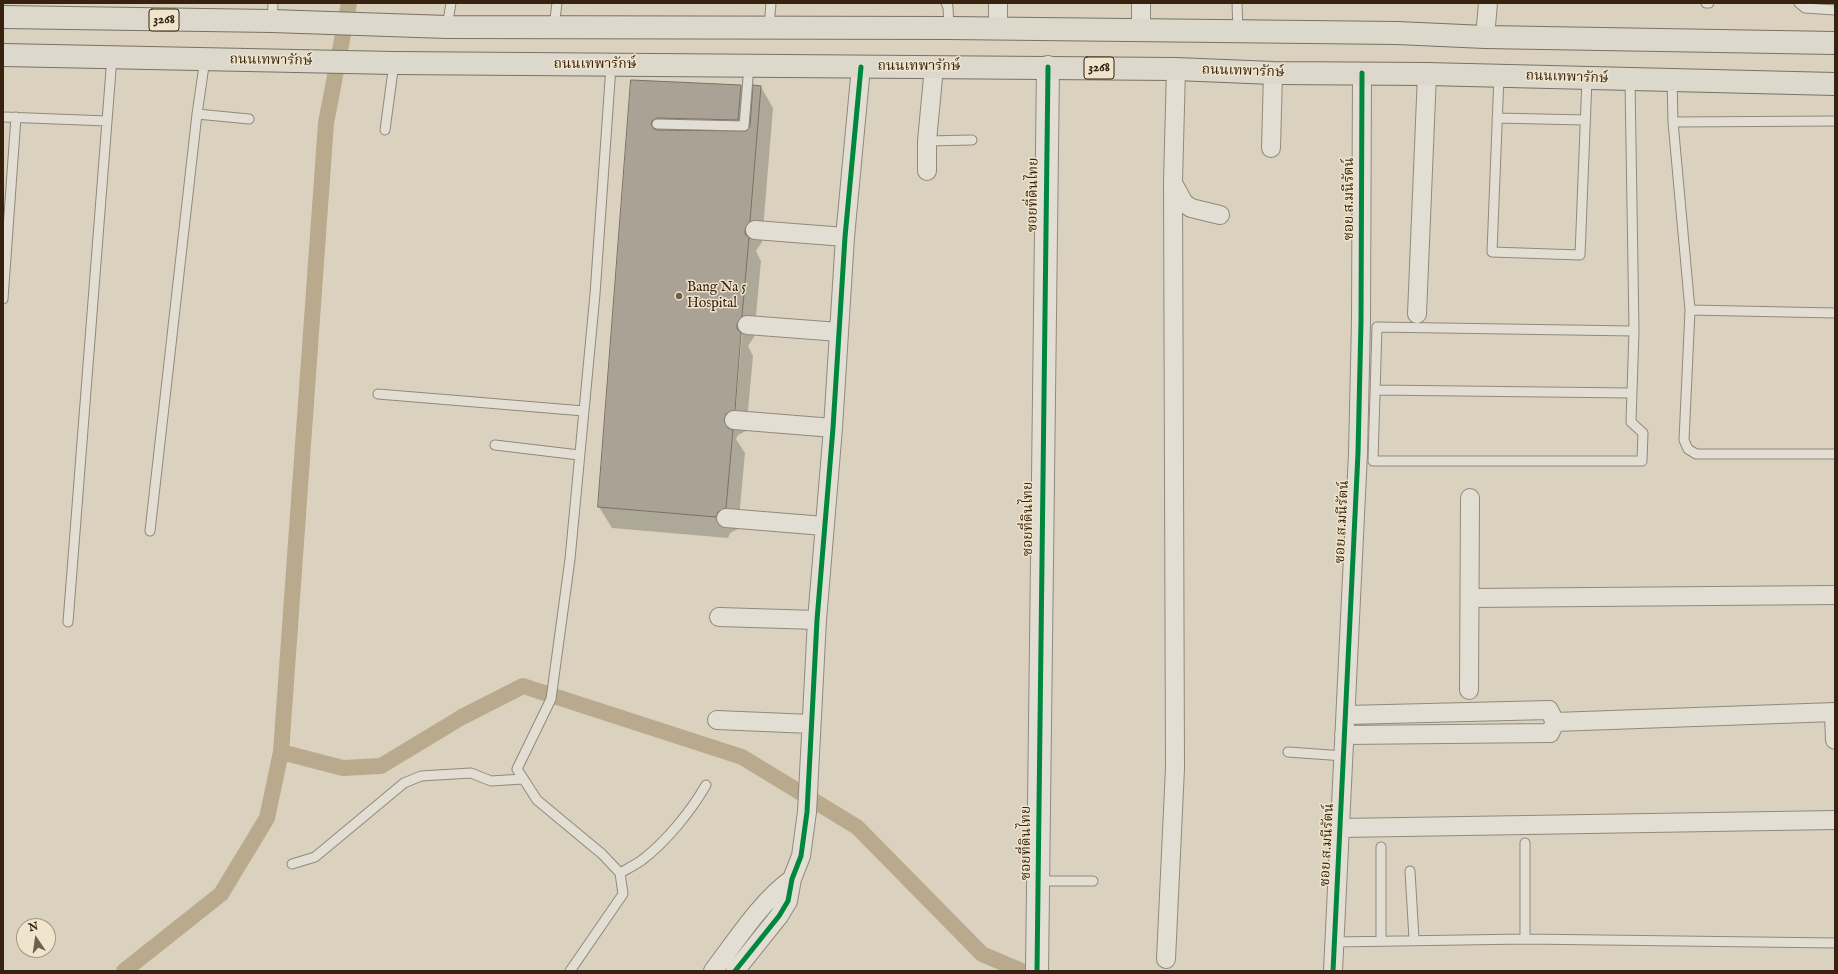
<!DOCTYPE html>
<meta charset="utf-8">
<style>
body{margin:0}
#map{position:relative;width:1838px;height:974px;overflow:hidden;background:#dad2be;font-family:"IM FELL English",serif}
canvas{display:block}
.frame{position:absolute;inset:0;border:4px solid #37210f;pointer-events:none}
.north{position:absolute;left:16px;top:918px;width:40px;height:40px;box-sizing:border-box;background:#efe5cc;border:1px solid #a59780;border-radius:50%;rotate:347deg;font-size:11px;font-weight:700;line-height:16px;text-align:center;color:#37210f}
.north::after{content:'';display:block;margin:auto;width:14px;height:18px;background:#705f4c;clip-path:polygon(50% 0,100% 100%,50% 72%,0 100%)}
</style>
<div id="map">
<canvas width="1838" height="974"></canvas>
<div class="frame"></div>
<div class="north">N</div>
</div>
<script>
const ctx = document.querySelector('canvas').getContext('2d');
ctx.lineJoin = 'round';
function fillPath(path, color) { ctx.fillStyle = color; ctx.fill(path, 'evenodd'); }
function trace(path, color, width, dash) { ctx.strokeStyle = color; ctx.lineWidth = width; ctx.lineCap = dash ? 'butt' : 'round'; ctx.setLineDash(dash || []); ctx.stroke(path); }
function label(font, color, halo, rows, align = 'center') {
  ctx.font = font + ' "IM FELL English","Noto Serif Thai",serif'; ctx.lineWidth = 3; ctx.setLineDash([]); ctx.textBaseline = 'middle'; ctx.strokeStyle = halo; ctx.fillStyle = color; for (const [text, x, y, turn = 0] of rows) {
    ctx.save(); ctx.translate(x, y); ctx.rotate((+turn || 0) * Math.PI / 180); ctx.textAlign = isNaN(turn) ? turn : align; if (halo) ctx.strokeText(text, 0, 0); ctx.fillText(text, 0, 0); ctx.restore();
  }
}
fillPath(new Path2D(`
 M632,81l109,5 12,20 8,-19 12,21 -11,134 -6,9 5,10 -7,76 -6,9 5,10 -7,75 -8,4 -2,4 9,14 -7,76 -8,4 -2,5 -116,-10 -13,-21zM740,330h2v5l-7,80 -2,-1z`), '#0003');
trace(new Path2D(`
 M281,752l62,16 38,-2 81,-49 61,-31 219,71 115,70 125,127 40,17
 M124,971l97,-77 46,-76 14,-66 45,-629 23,-120`), '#b9aa8e', 16);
const building = new Path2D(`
 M631,80l110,5 -3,35 -81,-2 -5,3 -1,3 3,5 3,1 89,1 4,-5 3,-41 8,1 -11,135 -5,8v5l4,4 -7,78 -5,8v5l4,4 -6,77 -9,4 -2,6 4,8 5,2 -7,78 -8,4 -2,5 -118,-10z`);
fillPath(building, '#aaa395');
trace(building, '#797165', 1);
const service = new Path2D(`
 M946,3l2,4 1,21
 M1237,3l1,29
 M1706,3h3
 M1799,3l6,5 30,2
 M272,21l1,-18
 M447,27l4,-24
 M554,27l3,-24
 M769,27l2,-24
 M1499,76l-7,176 88,3 7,-176
 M1630,80l4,251 -3,91 12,11 -1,28h-269l4,-134 257,4
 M1672,80l1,42 17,188 145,3
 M197,114l52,5
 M4,117l103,4
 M1497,118l88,2
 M1673,122l162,-1
 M657,124l87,2 5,-60
 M385,130l9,-67
 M927,141l45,-1
 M3,299l13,-182
 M1690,310l-6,130 4,9 8,5h139
 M1375,390l256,3
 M378,394l206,17
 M495,445l84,10
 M150,531l47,-417 8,-55
 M68,622l44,-565
 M1288,752l56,4
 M292,864l23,-7 89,-74 17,-7 50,-3 20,8 32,-2
 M1410,871l4,68
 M620,873c7,-4 15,-8 22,-13 24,-18 49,-49 64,-75
 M1039,881h54
 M1525,939l310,4
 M1381,941v-94
 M1335,942l190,-3v-96
 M570,971l53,-77 -3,-21 -18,-19 -65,-54 -20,-31 34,-70 19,-140 25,-265 16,-228`);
const minor = new Path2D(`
 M998,29v-26
 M1141,31v-28
 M1485,37l3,-34
 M1271,148l2,-75
 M927,171v-30l7,-74
 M1173,183l11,20 7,5 29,7
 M755,230l90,7
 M1417,314l10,-240
 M747,325l92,7
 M734,420l99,8
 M726,518l98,8
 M1470,598l365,-3
 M719,617l98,3
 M1469,690l1,-192
 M1834,712l1,28
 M717,720l94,4
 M1555,722l280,-10
 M1344,735l206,-2 5,-11 -6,-12 -203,5
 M1341,828l494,-8
 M1166,959l9,-191 -2,-586 3,-113
 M713,971c23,-30 48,-70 79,-92
 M735,971l44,-55 9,-15 4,-22 9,-23 6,-44 10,-192 16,-192 12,-191 16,-170
 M1333,971l25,-518 3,-132 1,-248`);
const tertiary = new Path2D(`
 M1037,971l11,-904`);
const primary = new Path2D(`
 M3,17l269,4 175,6 502,1 448,5 88,4 350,6
 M3,55l391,8 782,6 97,4 154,1 408,10`);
trace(service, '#91897c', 11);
trace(minor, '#91897c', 20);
trace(tertiary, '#91897c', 24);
trace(primary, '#797165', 24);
trace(service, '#e2ded3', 9);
trace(minor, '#e2ded3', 18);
trace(tertiary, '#e2ded3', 22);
trace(primary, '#ddd8cc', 22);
trace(new Path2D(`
 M735,971l44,-55 9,-15 4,-22 9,-23 6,-44 10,-192 16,-192 12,-191 16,-170
 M1037,971l11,-904
 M1333,971l25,-518 3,-132 1,-248`), '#00873e', 5);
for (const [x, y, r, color] of [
 [679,296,4,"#705f4c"]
]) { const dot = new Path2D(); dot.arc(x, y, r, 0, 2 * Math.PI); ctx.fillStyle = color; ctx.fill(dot); trace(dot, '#efe5cc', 1.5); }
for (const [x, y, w] of [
 [164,20,30],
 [1099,68,30]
]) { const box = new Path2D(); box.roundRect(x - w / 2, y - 11, w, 22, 3); ctx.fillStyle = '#efe5cc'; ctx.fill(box); trace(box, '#37210f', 1); }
label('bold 13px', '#37210f', null, [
 ["3268",164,20],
 ["3268",1099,68]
]);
label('14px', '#37210f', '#efe5cc', [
 ["ถนนเทพารักษ์",271,61,1],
 ["ถนนเทพารักษ์",595,65],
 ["ถนนเทพารักษ์",919,67],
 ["ถนนเทพารักษ์",1243,72,2],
 ["ถนนเทพารักษ์",1567,78,2],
 ["ซอยที่ดินไทย",1034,195,-89],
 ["ซอย ส.มนีรัตน์",1350,199,-90],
 ["ซอยที่ดินไทย",1029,519,-90],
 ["ซอย ส.มนีรัตน์",1343,522,-87],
 ["ซอยที่ดินไทย",1027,843,-90],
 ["ซอย ส.มนีรัตน์",1328,845,-87]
]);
label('14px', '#37210f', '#efe5cc', [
 ["Bang Na 5",687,288],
 ["Hospital",687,304]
], 'left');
</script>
